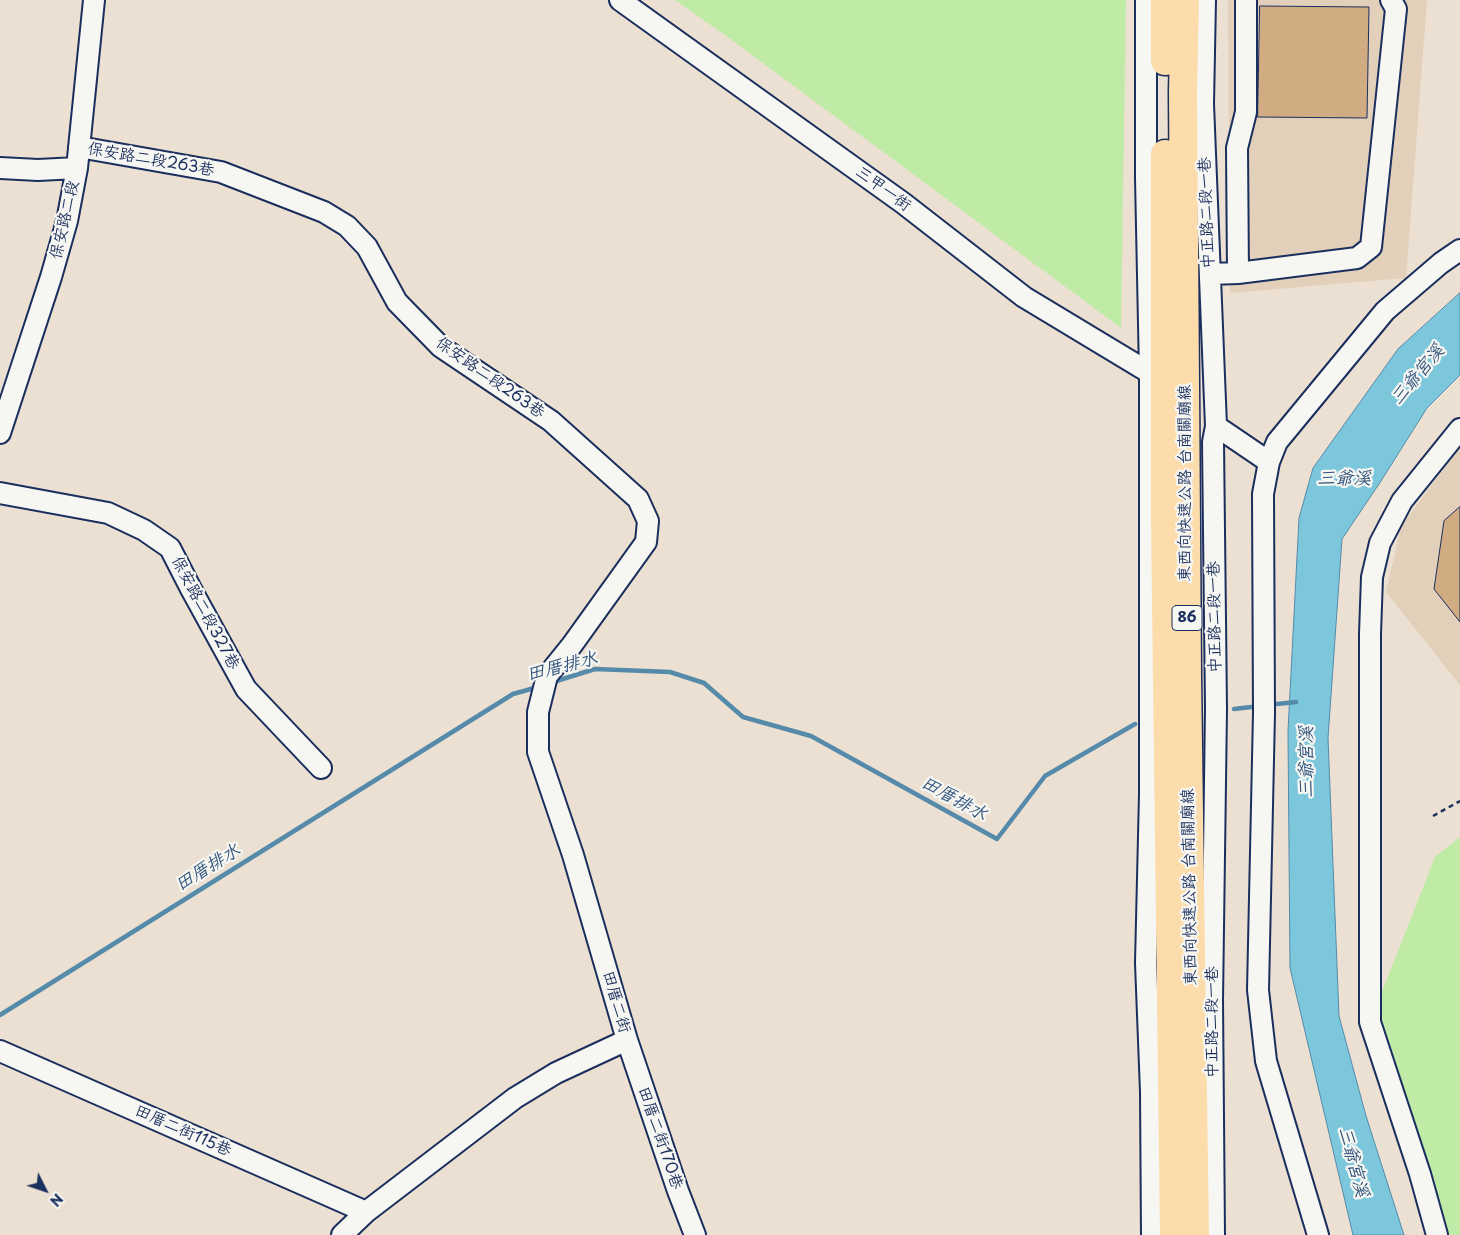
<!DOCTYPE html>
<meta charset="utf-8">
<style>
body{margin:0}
#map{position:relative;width:1460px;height:1235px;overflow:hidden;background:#ebe0d1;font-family:"Playpen Sans",sans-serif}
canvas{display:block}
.north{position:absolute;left:20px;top:1165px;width:50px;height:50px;-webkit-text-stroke:4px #f6f6f2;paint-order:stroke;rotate:131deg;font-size:14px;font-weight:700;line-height:20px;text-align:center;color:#1b2f5e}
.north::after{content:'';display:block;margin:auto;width:18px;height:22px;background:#1b2f5e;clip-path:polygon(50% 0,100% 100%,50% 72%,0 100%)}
</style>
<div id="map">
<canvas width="1460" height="1235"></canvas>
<div class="north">N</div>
</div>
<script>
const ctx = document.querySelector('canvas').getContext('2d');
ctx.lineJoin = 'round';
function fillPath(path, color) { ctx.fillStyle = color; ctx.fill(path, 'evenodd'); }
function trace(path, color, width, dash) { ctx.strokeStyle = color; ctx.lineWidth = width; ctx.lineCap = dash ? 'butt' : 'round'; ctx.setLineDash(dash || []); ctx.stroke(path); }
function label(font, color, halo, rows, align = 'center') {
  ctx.font = font + ' "Playpen Sans","LXGW WenKai TC",sans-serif'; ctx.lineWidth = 4.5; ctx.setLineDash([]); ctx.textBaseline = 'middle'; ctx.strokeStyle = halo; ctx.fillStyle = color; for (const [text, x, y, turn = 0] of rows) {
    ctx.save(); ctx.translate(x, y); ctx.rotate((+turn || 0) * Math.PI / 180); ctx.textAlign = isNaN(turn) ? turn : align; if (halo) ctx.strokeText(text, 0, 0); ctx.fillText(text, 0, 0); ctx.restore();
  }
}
fillPath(new Path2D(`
 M1228,0h199l-21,278 -176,15z
 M1460,448v237l-74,-93 15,-66z`), '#e3d0ba');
fillPath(new Path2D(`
 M675,0h451l-5,328 -392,-290z
 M1460,837v398h-23l-67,-213 65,-165z`), '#c0eba7');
const water = new Path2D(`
 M1460,293v82l-33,33 -46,73 -39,58 -14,199 11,278 27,100 38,119h-51l-63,-267 -2,-237 11,-213 14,-50 85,-119z`);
fillPath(water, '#7cc7dc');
trace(water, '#558aaa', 1);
trace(new Path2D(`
 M550,683l45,-14 75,3 34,11 39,34 68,19 186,103 48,-63 90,-52
 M1277,704l19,-2
 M1234,709l17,-2
 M0,1015l513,-321 25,-7`), '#558aaa', 4.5);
const building = new Path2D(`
 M1260,6l109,1 -2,111 -109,-1z
 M1460,507v115l-26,-33 10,-68z`);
fillPath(building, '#d1ac83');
trace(building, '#1b2f5e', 1);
const minor = new Path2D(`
 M620,0l283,203 121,94 126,76
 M1146,0v178l4,195v421l-4,169 5,129 1,143
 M1205,0l-2,104 13,322 -3,16 3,267 -4,291 2,235
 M79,147l142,25 103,40 23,14 20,21 30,55 44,45 110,74 87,78 10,22 -2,21 -74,103 -25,31 -9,36v40l35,103 54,185 51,151 17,44
 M0,168l38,2 39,-2
 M1238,273l-1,-125 9,-36v-112
 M1210,274l28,-1 119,-15 14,-11 25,-238 -5,-9
 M1216,426l53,36
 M0,433l51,-156 16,-56 10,-53 17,-168
 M0,493l108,20 36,17 26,18 21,41 55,100 75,79
 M0,1051l366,161
 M342,1235l24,-23 149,-114 41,-25 71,-33
 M1318,1235l-52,-174 -8,-71 6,-277 -1,-219 6,-32 8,-20 108,-131 56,-48 19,-13
 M1437,1235l-17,-61 -50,-152v-388l2,-57 8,-34 22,-42 58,-72`);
const highway = new Path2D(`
 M1185,0l-2,92 4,583 8,560
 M1165,61v-61
 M1165,154v368l9,713`);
trace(minor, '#1b2f5e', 24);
trace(highway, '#1b2f5e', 31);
trace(new Path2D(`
 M1433,816l27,-15`), '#1b2f5e', 2.5, [5, 4]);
trace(minor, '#f6f6f2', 20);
trace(highway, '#fddcac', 28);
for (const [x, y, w] of [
 [1187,618,30]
]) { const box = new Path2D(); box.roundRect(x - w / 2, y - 12.5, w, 25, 4); ctx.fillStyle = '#f6f6f2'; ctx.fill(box); trace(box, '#1b2f5e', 1); }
label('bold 15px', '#1b2f5e', null, [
 ["86",1187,618]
]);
label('16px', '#1b2f5e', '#f6f6f2', [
 ["保安路二段263巷",151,160,10],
 ["三甲一街",883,189,36],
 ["中正路二段一巷",1207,213,-92],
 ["保安路二段",65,220,-77],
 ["保安路二段263巷",490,378,35],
 ["東西向快速公路 台南關廟線",1186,483,-90],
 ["保安路二段327巷",205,613,62],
 ["中正路二段一巷",1215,617,-91],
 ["東西向快速公路 台南關廟線",1190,887,-91],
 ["田厝二街",616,1002,74],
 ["中正路二段一巷",1213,1022,-90],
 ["田厝二街115巷",183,1131,24],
 ["田厝二街170巷",660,1138,71]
]);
label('italic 18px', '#33557e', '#f6f6f2', [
 ["三爺宮溪",1418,375,-50],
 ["三爺溪",1344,479],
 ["田厝排水",562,667,-14],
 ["三爺宮溪",1307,762,-90],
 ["田厝排水",954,799,29],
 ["田厝排水",208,868,-32],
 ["三爺宮溪",1353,1162,75]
]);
</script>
